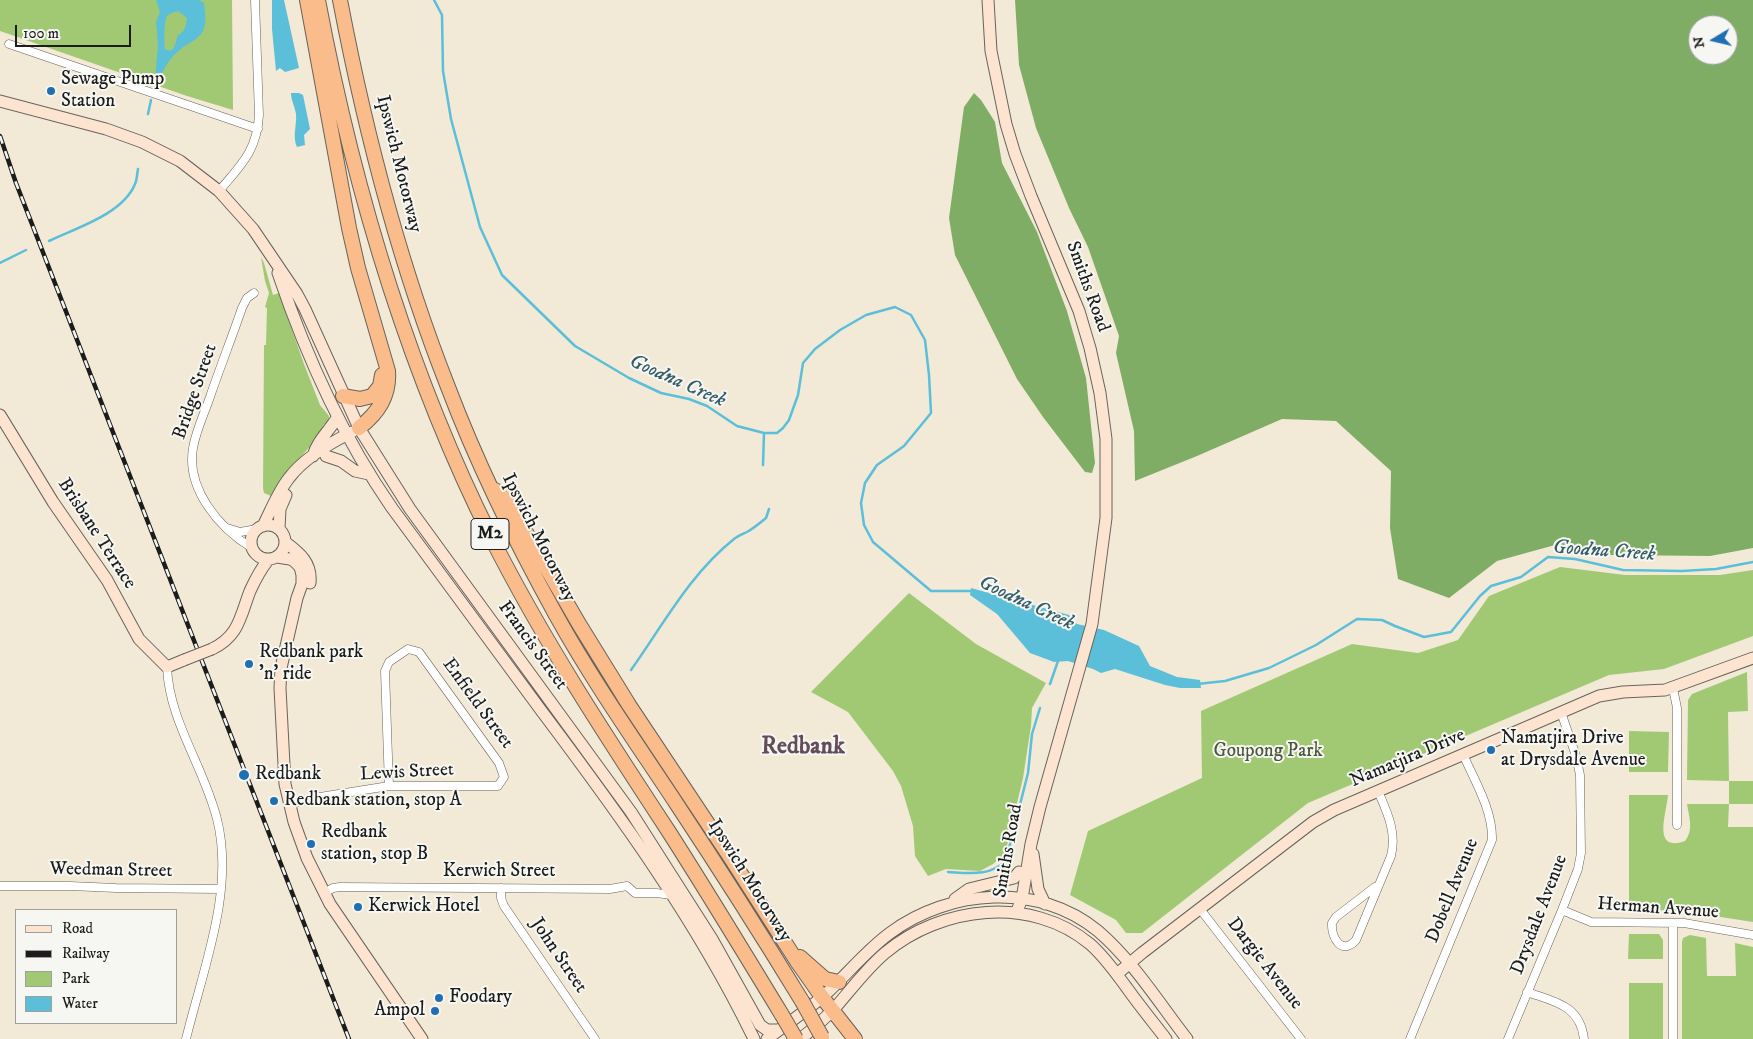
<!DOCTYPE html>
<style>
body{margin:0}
#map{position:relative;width:1753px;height:1039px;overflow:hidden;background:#f3e9d7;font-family:"IM FELL DW Pica",serif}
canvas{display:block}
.legend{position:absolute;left:15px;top:909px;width:162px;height:115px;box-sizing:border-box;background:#f6f6f2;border:1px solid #9f9f9c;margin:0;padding:6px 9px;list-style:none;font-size:15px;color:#1c1c1c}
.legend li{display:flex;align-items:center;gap:10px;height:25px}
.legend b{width:25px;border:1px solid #9f9f9c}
.north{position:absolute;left:1688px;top:15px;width:50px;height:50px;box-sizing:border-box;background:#f6f6f2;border:1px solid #9f9f9c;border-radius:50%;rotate:261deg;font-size:14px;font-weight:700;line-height:20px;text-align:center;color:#1c1c1c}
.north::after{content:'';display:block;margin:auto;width:18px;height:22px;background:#1f6fb2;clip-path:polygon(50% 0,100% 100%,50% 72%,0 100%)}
.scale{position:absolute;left:15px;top:25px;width:116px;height:22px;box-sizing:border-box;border:2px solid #1c1c1c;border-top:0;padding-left:6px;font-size:15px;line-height:18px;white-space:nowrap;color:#1c1c1c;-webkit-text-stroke:4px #f6f6f2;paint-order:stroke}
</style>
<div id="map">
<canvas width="1753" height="1039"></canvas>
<ul class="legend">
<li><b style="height:6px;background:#fde4d0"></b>Road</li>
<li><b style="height:6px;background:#1c1c1c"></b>Railway</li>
<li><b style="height:14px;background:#a1c974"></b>Park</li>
<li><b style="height:14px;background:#5bbfd9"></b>Water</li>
</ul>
<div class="north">N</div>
<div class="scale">100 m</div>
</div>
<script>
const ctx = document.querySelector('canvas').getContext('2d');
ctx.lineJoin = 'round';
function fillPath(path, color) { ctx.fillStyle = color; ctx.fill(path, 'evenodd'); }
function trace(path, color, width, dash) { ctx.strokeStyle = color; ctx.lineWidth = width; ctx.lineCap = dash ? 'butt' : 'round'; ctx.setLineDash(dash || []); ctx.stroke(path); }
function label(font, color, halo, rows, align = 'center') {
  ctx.font = font + ' "IM FELL DW Pica",serif'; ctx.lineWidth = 4; ctx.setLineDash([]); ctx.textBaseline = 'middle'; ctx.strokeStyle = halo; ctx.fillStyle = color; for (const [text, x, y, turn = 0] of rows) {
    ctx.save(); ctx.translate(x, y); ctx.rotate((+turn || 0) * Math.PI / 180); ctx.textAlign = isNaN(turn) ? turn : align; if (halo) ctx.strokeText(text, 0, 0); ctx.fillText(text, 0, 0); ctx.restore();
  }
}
fillPath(new Path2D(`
 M0,0h232l1,110 -46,-14 -187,-65z
 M261,257l3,6 9,32 6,-2 25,71 16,41 9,11 -1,10 -4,-2 -2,4 3,2 -39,43 -2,1v1l-13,21 -7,-3 -1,-5 1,-143h2l1,-37 -2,-1 4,-14 -4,-12z
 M1560,567l65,8h95l33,-5v66l-89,33 -55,6 -301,128 -166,130h-16l-10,-13 -46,-25 18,-64 114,-53 -1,-67 151,-67 66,9 40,-13 31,-44z
 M909,593l67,51 70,39 -14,25 -1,18 -8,52 -18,76 -12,10 -13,7 -34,-2 -18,7 -13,-20 -2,-30 -12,-40 -8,-15 -45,-59 -37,-20z
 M1747,672l1,39 -20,1 1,69h24v23h-24l-1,23h25v95l-78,-12 -46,1v-116h39c-1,17 -17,58 17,46 9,-11 4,-24 2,-37h42v-23l-42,-1 1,-80 4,-6z
 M1629,731l40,1 -1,40h-39z
 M1629,934h30l4,6v19h-35z
 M1690,935l16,3 1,38h29l-1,-33 18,4v92h-71v-97l1,-4z
 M1629,983h34v56h-34z`), '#a1c974');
fillPath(new Path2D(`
 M1015,0h738v548l-43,8 -99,-1 -56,-10 -58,16 -48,37 -51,-19 -8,-51 1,-57 -55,-50 -54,-2 -85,37 -62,25 -1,-50 -18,-78 3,-17 -31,-89 -19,-39 -33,-80 -17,-63zM1698,25h30v30h-30z
 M974,93l7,7 14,22 7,41 35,69 30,79 19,67 9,85 -3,10 -7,-1 -42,-55 -26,-38 -62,-124 -6,-37 15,-111z`), '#80ad66');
fillPath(new Path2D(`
 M156,0h43l5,3c1,9 3,20 -1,28 -4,8 -14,12 -21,17 -10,8 -19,19 -22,32l-5,-1 3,-34 -2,-23 4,-10zM178,11l9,7c-1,8 -2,14 -9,17 -3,7 -3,20 -13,14 -1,-6 -1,-29 2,-33 3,-3 8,-4 11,-5z
 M272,0h12l15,68 -14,4 -5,-4 -4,3 -4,-42z
 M291,93h8l4,2 7,34 -6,6 1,10 -8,2c-5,-10 0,-22 -1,-33 -1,-7 -5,-14 -5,-21z
 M971,588l98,27 8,9 27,6 35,16 11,20 27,11 23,3 1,8h-21l-15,-3 -50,-16 -14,4 -8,-4 -25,-8 -14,1 -24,-9 -33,-39 -27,-19z`), '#5bbfd9');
trace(new Path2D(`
 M434,0l8,15 1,56 8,48 29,108 22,48 73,71 54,32 32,15 28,6 18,7 30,20 27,7h13l6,-5 6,-8 9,-25 5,-32 12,-14 25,-19 26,-15 29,-8 16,8 14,25 4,35 2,38 -27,33 -27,19 -12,18 -4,20 3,22 9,17 58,49h41
 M155,87l3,-10
 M148,114l3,-14
 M49,241c27,-13 74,-27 86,-57 2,-4 2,-10 3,-15
 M0,263l26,-13
 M763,465l1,-32
 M631,670c32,-45 59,-96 103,-131 4,-3 9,-5 13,-7 7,-4 13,-9 19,-14l3,-9
 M1050,684l8,-23
 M1197,684l28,-3 44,-13 47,-23 41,-26 25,1 13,6 29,11 27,-5 29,-36 11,-10 30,-9 27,-20 27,2 48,11 59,1 34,-2 37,-7
 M948,872c20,1 43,5 58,-12l22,-87 4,-39 8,-26`), '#5bbfd9', 2.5);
const street = new Path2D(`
 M9,44l249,85
 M219,191c22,-26 38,-40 40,-76l-4,-115
 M227,528l13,4 17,-3
 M252,548c-33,-20 -66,-59 -59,-100 3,-18 12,-36 18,-54 10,-29 21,-57 31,-86l5,-10 7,-5
 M167,667c2,54 37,100 50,152 18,71 -14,150 -31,220
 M1673,688l4,20v117
 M1378,791c9,21 19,41 13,65l-35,84c-14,16 -25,-2 -24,-17l4,-6 39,-30 3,-1
 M289,804l31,-7 69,-11h109l6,-9 -5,-14 -80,-111 -11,-3 -19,13 -4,9 4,115
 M0,886h70l46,2 105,1
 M501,888v10l3,8 91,133
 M324,893l9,-5 7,-1 270,2 17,-3 8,7h21l16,2
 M1200,909l101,130
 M1562,910l29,12 93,1 69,12
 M1527,992c28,10 53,13 57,47
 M1410,1039l82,-199c1,-30 -18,-60 -29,-86
 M1508,1039l54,-129 16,-41 3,-16 -1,-78 -4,-19 -15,-44
 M1673,1039v-116`);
const secondary = new Path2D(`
 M988,0l3,51 15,73 9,30 16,42 48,115 11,37 10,45 6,46v79l-14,106 -52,183 -9,37 -9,55 -6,14
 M0,101l106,28 36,13 38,19 39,30 34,38 44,65 8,15 54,119 51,81 221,303 81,127 48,86 7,5h12
 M278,273c28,83 64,163 114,235 49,67 99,134 148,201 79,105 157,212 214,330
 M0,415l53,87 54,78 32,59 28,28 17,-7
 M313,456c4,-15 16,-25 24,-38
 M326,456l15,5 14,10 14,3
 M251 542a17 17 0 1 1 34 0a17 17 0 1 1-34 0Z
 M263,526c8,-16 15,-34 26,-48 15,-20 41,-35 63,-46
 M279,529l1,-20 6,-14
 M285,542c15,11 27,21 25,41
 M277,557l13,2 4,2 6,6 2,8v9l-5,14 -16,70 -1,20 5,96 9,38 13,36 23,46 92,135
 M212,649c27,-13 28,-32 38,-58 5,-11 11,-22 18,-31
 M1033,854l5,35 7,15
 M955,899l14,-10 45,-11 5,-6
 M1117,974l25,-21 171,-131 21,-12 265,-114 24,-4 42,-2 88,-32
 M767,1039c21,-16 44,-31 63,-49 20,-19 38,-41 60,-57 59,-44 149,-51 208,-2 35,30 61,72 89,108
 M800,1039c12,-9 23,-19 34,-30 16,-18 32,-40 51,-56 56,-47 146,-58 205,-9 15,13 25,28 37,44 12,17 26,34 39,51`);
const highway = new Path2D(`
 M307,0l42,228 9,40 30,103c2,25 -10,42 -29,57
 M318,0c35,186 88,367 173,537 52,103 115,199 178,295 39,61 76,122 113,183
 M340,0c25,131 59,263 108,387 30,79 67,154 108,228 36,65 79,126 120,188 43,65 85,131 126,198
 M343,396l17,3 12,-3 8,-10 2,-11
 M495,490l11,8 73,126 50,81 103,155 66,103 24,34 33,42
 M800,957l25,22 14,3`);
trace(street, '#67645d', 9);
trace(secondary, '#67645d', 13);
trace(highway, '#67645d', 16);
trace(street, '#fff', 8);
trace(secondary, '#fde4d0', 11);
trace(highway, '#f9bc8a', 14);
const rail = new Path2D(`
 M0,136l16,47 333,856`);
trace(rail, '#1c1c1c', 4.5);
trace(rail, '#f6f6f2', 2.5, [8]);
const secondaryBridge = new Path2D(`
 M184,660l28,-11`);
const highwayBridge = new Path2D(`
 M802,1001l20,36
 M782,1015l14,24`);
trace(secondaryBridge, '#67645d', 13, []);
trace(highwayBridge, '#67645d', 16, []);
trace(secondaryBridge, '#fde4d0', 11);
trace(highwayBridge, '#f9bc8a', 14);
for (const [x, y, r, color] of [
 [51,91,5,"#1f6fb2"],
 [249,664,5,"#1f6fb2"],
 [1491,750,5,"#1f6fb2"],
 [244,775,6,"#1f6fb2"],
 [274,801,5,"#1f6fb2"],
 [311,844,5,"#1f6fb2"],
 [358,907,5,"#1f6fb2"],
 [439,998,5,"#1f6fb2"],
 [435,1011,5,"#1f6fb2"]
]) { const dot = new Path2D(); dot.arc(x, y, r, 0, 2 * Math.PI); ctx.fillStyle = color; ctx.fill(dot); trace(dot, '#f6f6f2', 2); }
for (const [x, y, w] of [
 [490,534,38]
]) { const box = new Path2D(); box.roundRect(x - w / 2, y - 15.5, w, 31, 4); ctx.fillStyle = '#f6f6f2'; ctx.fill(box); trace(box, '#1c1c1c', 1); }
label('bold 18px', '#1c1c1c', null, [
 ["M2",490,534]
]);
label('19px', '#1c1c1c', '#f6f6f2', [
 ["Sewage Pump",61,80],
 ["Station",61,102],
 ["Redbank park",259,653],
 ["'n' ride",259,675],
 ["Namatjira Drive",1501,739],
 ["at Drysdale Avenue",1501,761],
 ["Redbank",255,775],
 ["Redbank station, stop A",284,801],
 ["Redbank",321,833],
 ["station, stop B",321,855],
 ["Kerwick Hotel",368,907],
 ["Foodary",449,998],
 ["Ampol",425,1011,"right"]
], 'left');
label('19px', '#1c1c1c', '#f6f6f2', [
 ["Ipswich Motorway",398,164,76],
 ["Smiths Road",1087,287,70],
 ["Bridge Street",196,392,-71],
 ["Brisbane Terrace",96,534,57],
 ["Ipswich Motorway",538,538,63],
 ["Francis Street",532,646,54],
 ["Enfield Street",477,704,54],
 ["Namatjira Drive",1408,759,-23],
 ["Lewis Street",407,773,-3],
 ["Smiths Road",1009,851,-80],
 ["Weedman Street",111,871,1],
 ["Kerwich Street",499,872],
 ["Ipswich Motorway",749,881,58],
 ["Dobell Avenue",1453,891,-68],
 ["Herman Avenue",1658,909,4],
 ["Drysdale Avenue",1540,915,-69],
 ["John Street",558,956,56],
 ["Dargie Avenue",1264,964,52]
]);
label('19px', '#4b593b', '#f6f6f2', [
 ["Goupong Park",1268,752]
]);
label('italic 20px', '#355d68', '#f6f6f2', [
 ["Goodna Creek",677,382,24],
 ["Goodna Creek",1604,552,4],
 ["Goodna Creek",1026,604,25]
]);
label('bold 24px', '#634d59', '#f6f6f2', [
 ["Redbank",803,748]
]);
</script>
